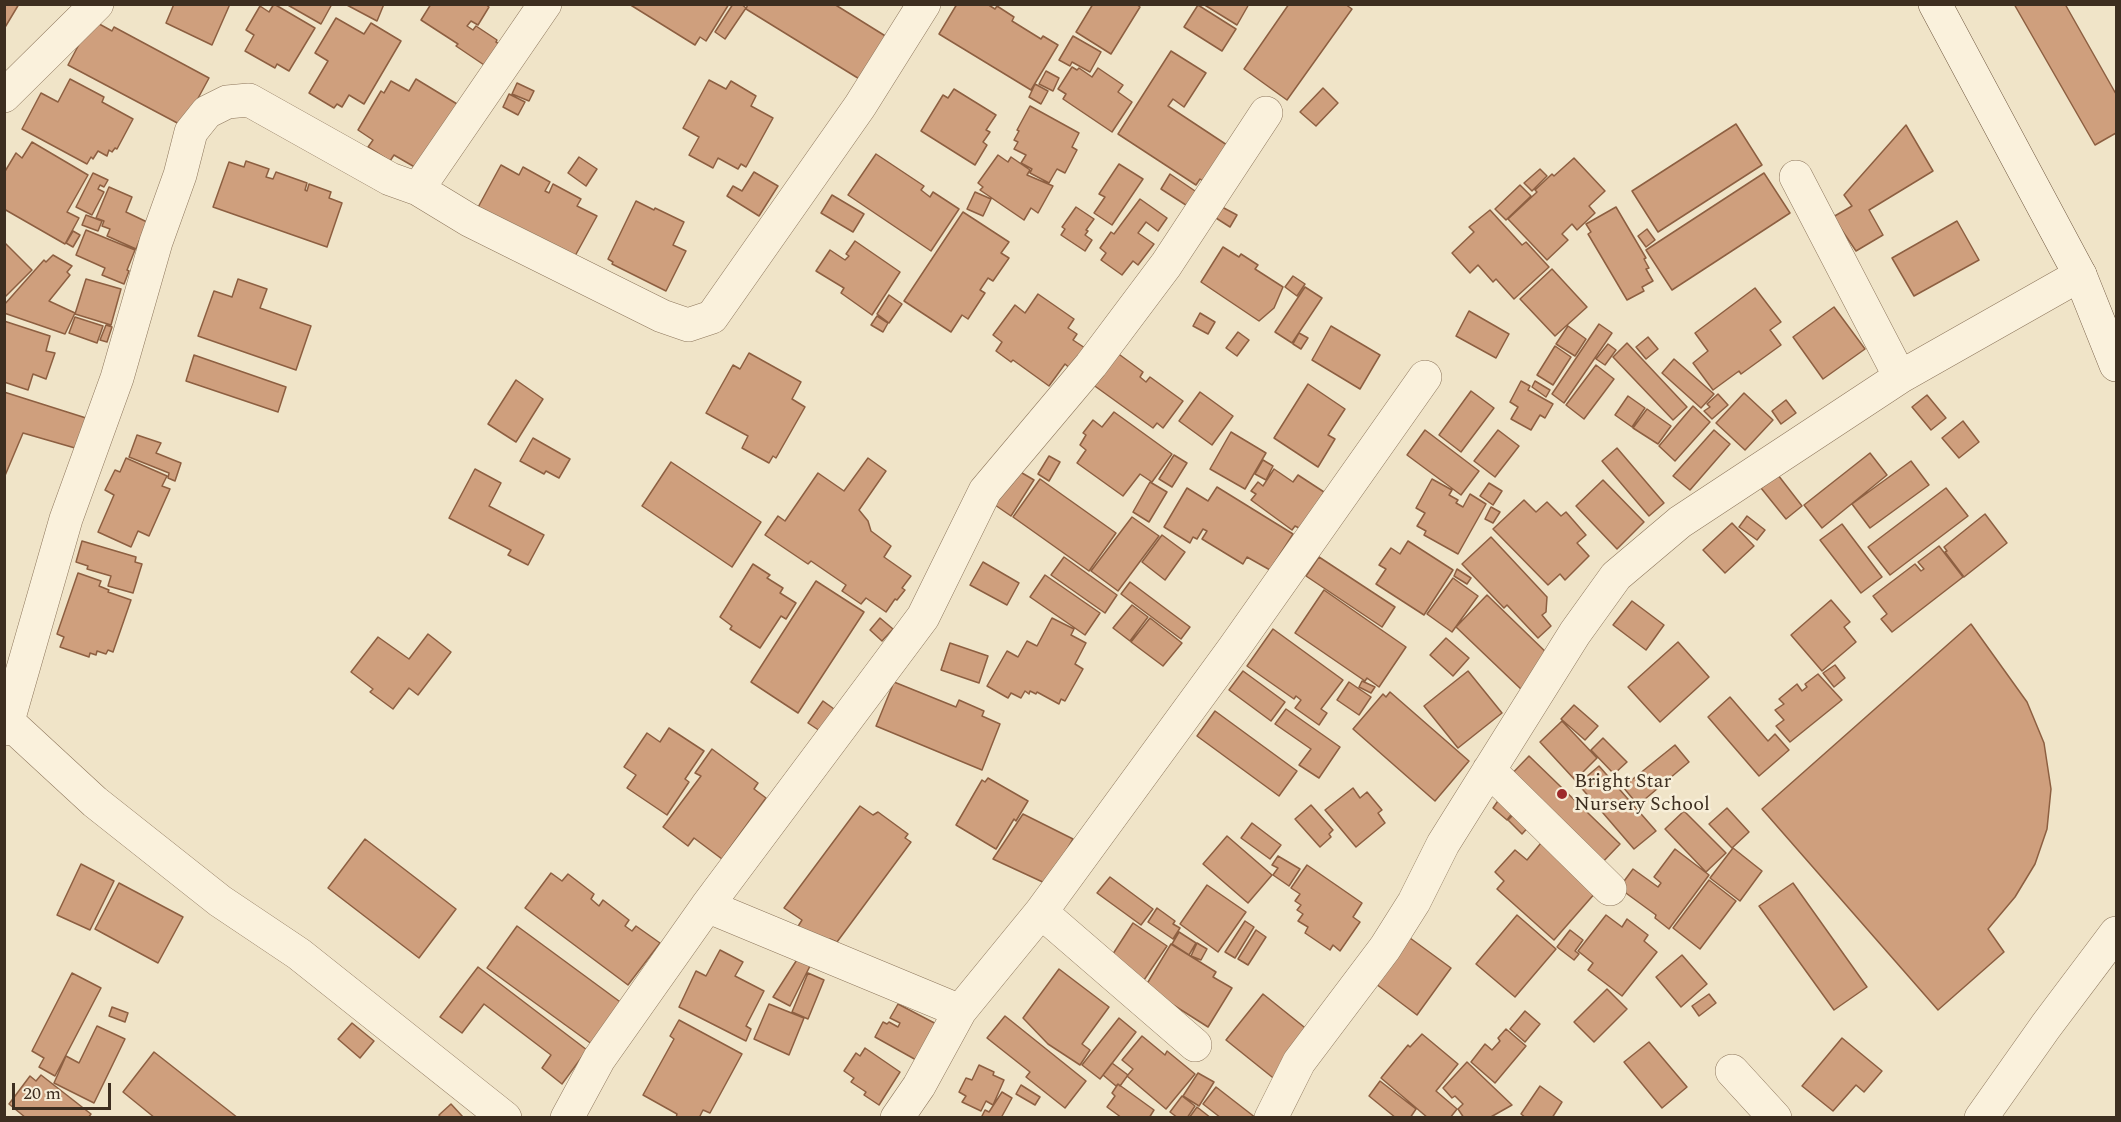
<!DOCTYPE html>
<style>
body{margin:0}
#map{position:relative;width:2121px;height:1122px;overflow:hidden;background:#f0e4c8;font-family:Spectral,serif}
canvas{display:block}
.frame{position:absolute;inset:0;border:6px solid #3d2e20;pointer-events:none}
.scale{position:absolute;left:12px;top:1083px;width:99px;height:27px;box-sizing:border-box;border:3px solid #3d2e20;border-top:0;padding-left:8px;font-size:18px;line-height:21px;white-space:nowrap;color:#3d2e20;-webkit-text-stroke:4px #f7eed8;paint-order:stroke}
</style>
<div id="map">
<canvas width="2121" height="1122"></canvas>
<div class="frame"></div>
<div class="scale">20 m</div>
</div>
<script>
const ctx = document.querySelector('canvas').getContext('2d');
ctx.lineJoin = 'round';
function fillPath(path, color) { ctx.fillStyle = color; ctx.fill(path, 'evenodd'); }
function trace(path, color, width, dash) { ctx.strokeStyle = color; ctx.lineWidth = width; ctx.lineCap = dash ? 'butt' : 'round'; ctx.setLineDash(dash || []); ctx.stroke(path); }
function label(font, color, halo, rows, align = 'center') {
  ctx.font = font + ' Spectral,serif'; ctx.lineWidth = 5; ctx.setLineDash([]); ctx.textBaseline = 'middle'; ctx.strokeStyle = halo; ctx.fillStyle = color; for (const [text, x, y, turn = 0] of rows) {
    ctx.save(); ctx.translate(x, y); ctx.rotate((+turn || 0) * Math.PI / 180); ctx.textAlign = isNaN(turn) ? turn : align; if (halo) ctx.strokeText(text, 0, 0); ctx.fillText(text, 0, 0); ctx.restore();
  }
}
const building = new Path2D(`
 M4,4h15l-15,25z
 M174,4h56l-18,41 -46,-22z
 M274,4l41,24 -26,43 -12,-7 -2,4 -30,-17 9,-16 -8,-5 14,-24 9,6z
 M286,4h46l-11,20z
 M345,4h39l-7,17z
 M431,4h54l4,3 -11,18 -7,-4 -4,5 6,4 3,-4 21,14 -1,2 8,5 -14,22 -34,-23 2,-2 -37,-24z
 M629,4h100l-23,37 -6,-4 -5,8z
 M733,4h8l5,4 -21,31 -10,-7z
 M748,4h86l53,33 -26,43 -115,-71z
 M957,4h30l8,5 2,-3 17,11 -2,4 29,18 2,-3 15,9 -27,45 -92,-56z
 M1093,4h43l4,3 -29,47 -35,-22z
 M1203,4h46l-12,21z
 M1289,4h56l7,5 -65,91 -43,-31z
 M2014,4h51l51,90v39l-21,12z
 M1198,5l38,24 -14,22 -38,-24z
 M336,18l28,16 7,-11 30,18 -37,63 -15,-9 -7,12 -5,-3 -3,4 -25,-15 19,-32 -13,-8z
 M92,20l20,11 2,-4 95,51 -26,48 -115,-61z
 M1073,36l28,16 -11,20 -18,-10 -2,4 -11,-6z
 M1171,51l35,22 -22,34 -11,-8 -5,7 59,39 -24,36 -3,-2 -4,6 -78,-51z
 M1072,67l5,3 2,-2 13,9 6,-9 25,17 -5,7 14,10 -20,30 -49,-33 3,-5 -8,-5z
 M1046,71l13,7 -6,13 -14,-7z
 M70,79l34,18 -2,5 31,17 -16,30 -2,-1 -3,4 -3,-2 -2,6 -9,-5 -5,8 -2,-2 -4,7 -65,-35 19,-36 17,9z
 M416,79l46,28 -44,62 -24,-14 -4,6 -22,-14 5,-7 -15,-10 23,-39 3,2 7,-12 18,10z
 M709,80l17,9 5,-8 25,15 -5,10 22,12 -27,49 -5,-3 -3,5 -20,-11 -5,10 -24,-13 10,-18 -16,-9z
 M517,83l17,8 -5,10 -17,-7z
 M1035,84l13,7 -7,13 -12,-7z
 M1323,88l15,15 -22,23 -16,-14z
 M954,89l42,26 -10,15 4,2 -7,10 4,3 -12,20 -54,-34 22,-36 5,3z
 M509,94l16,8 -7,13 -15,-8z
 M1030,106l49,27 -7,14 5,3 -12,23 -8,-4 -8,14 -19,-10 2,-4 -11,-6 5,-8 -12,-6 4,-7 -4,-2 5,-9 -2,-1z
 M1736,124l26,41 -104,67 -26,-41z
 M1906,125l27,46 -64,39 14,25 -27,16 -23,-34 19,-11 -8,-11z
 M32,142l56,33 -21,37 12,6 -14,26 -61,-35v-36l12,-20 6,5z
 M876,154l48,32 -3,4 9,7 3,-5 26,17 -28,42 -83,-56z
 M998,155l10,7 3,-5 19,13 -3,5 26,11 -15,27 -7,-5 -7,12 -44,-30 3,-3 -5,-4z
 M579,157l18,12 -11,17 -18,-13z
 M1574,158l31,33 -16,15 6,7 -18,17 -5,-6 -10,10 6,6 -21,20 -39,-41 29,-27 -2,-2 17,-16 2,2z
 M246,161l23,8 -3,8 7,2 3,-7 31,11 -2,7 2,1 2,-7 22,8 -2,6 13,5 -15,44 -114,-40 16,-45 15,5z
 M1119,164l24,15 -31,46 -18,-12 11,-16 -6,-3z
 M501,165l18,10 4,-8 27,15 -5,9 4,2 4,-9 28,15 -4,7 20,10 -22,40 -99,-45z
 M1540,169l7,7 -15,15 -8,-8z
 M754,172l24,14 -19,30 -32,-20 6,-10 9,5z
 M93,173l15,7 -4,7 -4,-2 -2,4 6,3 -12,23 -16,-8z
 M1764,173l26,40 -118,77 -26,-40z
 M1170,174l28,19 -9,14 -28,-18z
 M1520,185l11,11 -25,24 -11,-11z
 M109,187l23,10 -6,15 21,10 -11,27 -29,-13 3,-7 -8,-3 2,-5 -8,-3z
 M975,192l16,7 -8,17 -16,-7z
 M832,195l32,19 -11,18 -32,-19z
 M1140,199l27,19 -9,13 -12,-9 -8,11 16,11 -16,21 -5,-4 -11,14 -21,-15 5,-7 -6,-5 11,-16 3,2z
 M636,201l18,9 1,-2 29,14 -11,23 13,6 -20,40 -54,-27 1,-2 -5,-3z
 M1076,207l18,12 -8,11 2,1 -3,4 7,5 -7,11 -24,-16 4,-6 -3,-2z
 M1222,207l15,8 -7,12 -14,-9z
 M1616,207l30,51 -2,1 5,9 -3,1 7,12 -11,6 2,4 -17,9 -39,-66 3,-2 -5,-8z
 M1490,210l32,35 4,-3 23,25 -35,32 -18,-20 -3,3 -15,-17 -8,8 -18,-20 22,-21 -5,-5z
 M963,212l46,30 -8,11 8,5 -16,23 -5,-3 -8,12 5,3 -17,26 -6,-4 -11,17 -47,-31z
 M86,215l16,6 -4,10 -16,-6z
 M1957,221l22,39 -65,36 -22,-38z
 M1647,229l8,11 -9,7 -8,-11z
 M86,230l49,20 -8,20 2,1 -5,13 -22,-9 3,-7 -29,-13z
 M73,231l7,4 -7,12 -7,-4z
 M855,241l45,31 -28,43 -31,-22 3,-5 -28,-17 14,-21 15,10 4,-4 -3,-2z
 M4,242l28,28 -28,28z
 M1223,247l16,10 2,-3 17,11 -3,4 28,18 -9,21 -15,13 -58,-39z
 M53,255l19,11 -5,6 3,3 -21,26 26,12 -10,21 -61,-21v-8l40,-45 2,2z
 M1552,269l35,38 -32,29 -35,-37z
 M1293,276l12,8 -8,12 -12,-9z
 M86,279l35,10 -10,36 -36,-11z
 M238,279l29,10 -7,19 51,18 -15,44 -98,-34 16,-45 18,6z
 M1305,287l17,11 -30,45 -17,-11z
 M1755,288l26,34 -11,8 11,15 -40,29 -2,-3 -26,19 -20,-27 15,-12 -13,-18z
 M1038,294l36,25 -6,9 9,6 -4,6 15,10 -15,21 -8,-7 -16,22 -36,-26 -2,2 -15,-11 6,-9 -9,-7 22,-30 10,8z
 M889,295l13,9 -13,19 -12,-9z
 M1834,307l31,42 -42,30 -30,-42z
 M1469,311l40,23 -13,24 -40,-22z
 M1200,313l15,9 -7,12 -15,-8z
 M877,316l11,7 -5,9 -12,-7z
 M75,317l28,9 -6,17 -28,-10z
 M4,321l46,15 -4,15 9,2 -9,26 -13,-5 -5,16 -24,-8z
 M1599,324l13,9 -48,70 -12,-9z
 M106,325l6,2 -5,15 -7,-2z
 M1331,326l49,29 -20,34 -48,-29z
 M1568,326l18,13 -11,17 -19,-12z
 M1238,332l11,8 -12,16 -11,-8z
 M1299,333l9,5 -7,11 -8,-5z
 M1648,337l10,12 -12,10 -10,-12z
 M1627,343l60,64 -14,13 -60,-63z
 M1608,344l8,6 -11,15 -9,-6z
 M1555,346l16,11 -18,28 -16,-10z
 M1116,352l27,20 -3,5 6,5 4,-5 33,24 -20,27 -6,-5 -4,5 -61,-44z
 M749,353l52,29 -9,17 13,8 -29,51 -3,-2 -4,7 -27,-15 6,-12 -42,-23 27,-48 7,4z
 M194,355l92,32 -8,25 -92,-31z
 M1674,359l40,35 -13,14 -39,-35z
 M1596,365l18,14 -30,40 -18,-14z
 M516,380l27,19 -27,43 -28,-18z
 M1521,381l9,5 -2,4 25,14 -8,14 -5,-3 -9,15 -20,-11 7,-12 -8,-5z
 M1535,381l15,9 -4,7 -14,-10z
 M1308,384l37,25 -17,26 7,4 -17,28 -44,-29z
 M1471,391l23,17 -33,44 -22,-17z
 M4,392l82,26 -11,30 -52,-15 -19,45z
 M1200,392l33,24 -21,29 -33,-24z
 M1744,393l29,27 -28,30 -29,-27z
 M1718,394l10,11 -16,14 -8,-8 6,-4 -3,-3z
 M1927,395l19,23 -15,12 -19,-23z
 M1628,396l17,12 -13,19 -17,-12z
 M1786,400l10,13 -15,11 -9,-13z
 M1693,406l17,16 -35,39 -16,-15z
 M1647,409l24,17 -13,18 -25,-16z
 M1114,412l58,42 -20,28 -12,-8 -17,22 -46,-33 9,-13 -6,-5 6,-10 -3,-2 10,-13 9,7z
 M1963,421l16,21 -20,16 -17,-20z
 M1425,430l54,41 -18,24 -54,-40z
 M1498,430l21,16 -24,31 -21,-16z
 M1714,430l16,14 -40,46 -17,-14z
 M1231,432l35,21 -21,36 -35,-20z
 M137,435l24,8 -5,10 25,10 -6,18 -7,-3 1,-5 -40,-16z
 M533,438l37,21 -11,19 -13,-7 -2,3 -24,-13z
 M1617,448l47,55 -15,13 -47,-55z
 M1870,453l17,22 -65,53 -18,-23z
 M1174,455l13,8 -15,24 -13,-8z
 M1049,456l11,6 -11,19 -11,-7z
 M126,458l41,18 -5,10 8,3 -21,47 -11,-5 -7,16 -33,-15 16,-37 -9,-5 10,-20 5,2z
 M868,458l18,13 -27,39 9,11 3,10 20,15 -7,11 27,19 -9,12 3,2 -8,10 -2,-1 -9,13 -20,-14 -5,6 -19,-13 4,-6 -35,-24 -3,3 -43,-29 13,-19 7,5 33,-48 26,18z
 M1263,460l10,6 -7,14 -11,-6z
 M1911,461l18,24 -59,43 -18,-24z
 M671,462l90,60 -29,45 -90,-61z
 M475,469l26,14 -12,23 55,29 -16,30 -20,-10 3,-5 -62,-32z
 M1274,469l19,13 5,-7 26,17 -23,37 -6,-3 -3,4 -41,-30 5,-6 -5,-3 7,-9 5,4z
 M1017,470l17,10 -23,36 -16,-11z
 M1778,475l24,31 -16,13 -25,-31z
 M1040,479l76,54 -27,38 -76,-54z
 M1432,479l20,11 -3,5 9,5 -2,3 7,4 7,-13 16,10 -28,50 -34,-19 2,-4 -9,-5 8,-13 -9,-5z
 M1603,480l41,42 -27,27 -41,-43z
 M1150,482l17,10 -18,30 -16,-10z
 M1489,483l13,8 -9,14 -13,-9z
 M1217,487l76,47 -23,36 -23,-13 -4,7 -41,-25 5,-8 -4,-2 -6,10 -4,-2 -3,6 -26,-16 23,-39 21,13z
 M1946,488l22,28 -78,59 -22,-28z
 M1524,500l12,12 11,-10 14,14 5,-4 20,23 -9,8 12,13 -24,24 -5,-6 -12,11 -55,-56z
 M1491,507l9,5 -7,11 -8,-4z
 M1985,514l22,29 -43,34 -19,-25 2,-1 -3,-4z
 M1747,516l18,14 -8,10 -18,-13z
 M1132,517l27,19 -41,55 -27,-20z
 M1732,523l22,23 -29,27 -22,-23z
 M1842,524l40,53 -21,16 -41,-53z
 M1162,535l23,17 -20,28 -23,-18z
 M1491,537l56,60 -1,15 -4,3 9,11 -13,12 -31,-33 -3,3 -42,-44z
 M82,541l54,16 -1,5 7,2 -9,29 -25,-7 3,-10 -24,-7 1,-3 -12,-4z
 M1408,541l45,29 -29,45 -48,-31 10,-15 -7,-4 12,-17 9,6z
 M1939,546l24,31 -71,55 -11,-13 6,-5 -14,-18 42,-32 6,7 3,-2 -6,-7z
 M1064,557l53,38 -12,18 -54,-38z
 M1319,557l76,50 -13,20 -76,-51z
 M983,562l36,21 -12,22 -37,-20z
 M753,564l17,11 -3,3 16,10 -3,5 16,10 -10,16 -5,-3 -21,32 -30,-19 2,-3 -12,-9z
 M1457,569l14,9 -4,6 -13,-8z
 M78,573l23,8 -2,5 10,4 -1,2 23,8 -18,52 -5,-2 -2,4 -9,-3 -1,4 -6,-2 -1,4 -29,-10 4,-10 -7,-3z
 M1045,575l55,38 -15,22 -55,-38z
 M1453,578l25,18 -26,36 -25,-18z
 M816,581l48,31 -66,101 -47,-31z
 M1130,582l60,45 -9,12 -60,-45z
 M1324,590l82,57 -27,40 -12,-9 -2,3 -70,-48z
 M1487,595l66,64 -30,32 -67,-64z
 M1831,600l19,22 -6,5 12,15 -34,29 -31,-36z
 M1632,601l32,24 -18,25 -33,-25z
 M1132,605l16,12 -18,24 -17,-13z
 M880,618l13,11 -11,12 -12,-11z
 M1052,618l22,11 -3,6 15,8 -11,21 8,5 -18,32 -4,-2 -2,5 -22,-12 -1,2 -6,-3 -1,3 -4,-3 -4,7 -10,-5 -3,5 -21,-12 20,-35 11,6 9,-16 10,5z
 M1150,618l32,25 -19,23 -32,-24z
 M1971,624l56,78 17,41 7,46 -4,40 -12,35 -20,33 -27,32 16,23 -66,58 -176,-201z
 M1273,629l70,51 -22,29 6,4 -8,12 -24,-17 6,-8 -5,-4 -2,3 -47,-33z
 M428,634l23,18 -33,43 -9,-7 -16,21 -23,-17 3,-3 -22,-17 27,-35 31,22z
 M1446,638l23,20 -16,18 -23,-21z
 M1678,642l31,35 -49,45 -32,-35z
 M950,643l38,13 -9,27 -38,-13z
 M1835,665l10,13 -11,9 -11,-14z
 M1243,671l42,31 -14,19 -42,-31z
 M1468,671l34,42 -44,35 -34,-42z
 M1818,674l24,26 -52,42 -14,-16 8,-6 -9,-10 9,-6 -5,-5 18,-15 5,7 5,-4 -2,-3z
 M1362,681l13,6 -4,6 -12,-6z
 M894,682l62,25 3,-7 25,11 -2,5 18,8 -18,46 -106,-44z
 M1349,682l22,15 -12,18 -22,-15z
 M1390,692l79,69 -34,40 -82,-72 30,-35 3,3z
 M1730,697l38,44 7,-7 14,16 -30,26 -51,-59z
 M823,701l11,8 -14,22 -12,-8z
 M1574,705l24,21 -13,14 -24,-21z
 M1286,709l54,38 -21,31 -20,-13 12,-16 -36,-25z
 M1215,711l82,60 -18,25 -82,-60z
 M1562,721l35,37 -22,22 -35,-38z
 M669,728l35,23 -19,28 4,3 -22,33 -40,-27 9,-13 -12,-8 23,-34 13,9z
 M1603,738l24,24 -13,12 -23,-24z
 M1675,745l14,17 -51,43 -15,-18z
 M712,749l46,34 -4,6 12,9 -44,61 -28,-21 -6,8 -25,-19 38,-51 -6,-3z
 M1529,756l91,88 -24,25 -91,-88z
 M1599,766l57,65 -22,18 -56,-65z
 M988,778l40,23 -12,20 -2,-2 -18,30 -40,-24 26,-45 3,2z
 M1353,788l7,10 7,-6 15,18 -4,3 7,10 -29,24 -31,-37z
 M1502,795l15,12 -10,13 -14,-12z
 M1311,805l22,25 -4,4 2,3 -11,10 -25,-28z
 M860,806l13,9 5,-3 30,22 -3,4 6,4 -74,100 -7,-3 -4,4 -29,-15 5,-8 -18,-12z
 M1727,808l22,24 -17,16 -23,-24z
 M1519,809l14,13 -11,12 -14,-14z
 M1684,811l42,42 -20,19 -41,-43z
 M1023,814l50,25 -26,45 -54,-25z
 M1252,823l29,22 -11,14 -29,-21z
 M1227,836l45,39 -24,28 -45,-39z
 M365,839l91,70 -37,49 -91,-70z
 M1541,843l55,49 -42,48 -57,-51 7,-8 -9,-9 20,-22 12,10z
 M1733,848l29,23 -22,30 -30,-23z
 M1675,849l34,26 -40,54 -14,-11 1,-3 -37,-27 14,-19 25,18 3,-4 -7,-6z
 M1278,856l22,13 -11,17 -16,-11 5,-7 -6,-3z
 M81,864l33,17 -24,49 -33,-15z
 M1307,865l55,38 -9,14 7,5 -20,29 -7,-6 -3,5 -25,-17 3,-6 -10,-6 5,-7 -6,-4 4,-5 -6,-4 5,-7 -9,-6z
 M551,873l11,8 6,-7 26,20 -3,5 8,7 4,-6 26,20 -4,6 7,5 4,-5 24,17 -32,42 -103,-77z
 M1110,877l43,32 -12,16 -44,-32z
 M1709,880l27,21 -36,48 -27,-21z
 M119,883l64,34 -25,46 -63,-34z
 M1793,883l74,104 -33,23 -75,-104z
 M1207,885l39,27 -28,40 -38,-28z
 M1157,908l18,13 -2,3 7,4 -7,11 -25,-17z
 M1517,915l39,34 -41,48 -39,-33z
 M1606,915l16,12 5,-8 21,16 -4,6 13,11 -35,44 -34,-26 5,-7 -15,-12z
 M1245,921l9,6 -19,31 -10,-6z
 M1133,923l34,23 -25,37 -33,-23z
 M517,926l106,78 -30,41 -106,-77z
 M1256,930l10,7 -18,28 -10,-6z
 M1570,930l13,10 -8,11 4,3 -5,6 -17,-13z
 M1179,932l17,11 -7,12 -17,-11z
 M1410,938l41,30 -34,47 -41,-31z
 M1197,943l10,6 -6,11 -10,-4z
 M1171,944l45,28 -3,5 19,11 -24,39 -63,-40z
 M720,950l23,12 -8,14 29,15 -18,35 5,3 -5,12 -67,-34 17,-36 10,5z
 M800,955l12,7 -22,44 -17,-9z
 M1682,955l25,29 -26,23 -25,-30z
 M478,967l109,83 -25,34 -20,-16 9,-13 -67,-51 -22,29 -22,-16z
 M1059,969l50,38 -27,37 8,6 -10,15 -32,-21 -25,-26z
 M72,973l29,15 -46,88 -16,-9 5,-9 -12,-7z
 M808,973l16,7 -16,39 -16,-7z
 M1607,989l20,20 -33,33 -20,-20z
 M1263,994l51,41 -37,46 -51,-41z
 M1709,994l7,9 -17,13 -7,-10z
 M769,1004l35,14 -15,37 -35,-16z
 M898,1004l46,24 -26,33 -43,-24 8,-15 4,2 2,-2 9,5 2,-4 -10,-5z
 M112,1007l16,6 -3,9 -16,-6z
 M1525,1011l15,13 -15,18 -15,-13z
 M1005,1016l81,65 -21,27 -39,-31 4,-5 -43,-34z
 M1119,1018l17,14 -36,47 -18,-14z
 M679,1020l63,34 -32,59 -7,-3 -4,8h-23l1,-4 -34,-19 31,-56 -4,-3z
 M352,1023l22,18 -14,17 -22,-19z
 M97,1026l28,13 -31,64 -40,-20 12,-27 13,7z
 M1506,1029l20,17 -31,37 -24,-21 14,-18 7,6 8,-9 -2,-3z
 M1422,1034l36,30 -22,27 21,18 -7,9h-22l-47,-40 27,-33 2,2z
 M1142,1036l23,19 2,-4 28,23 -29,35 -39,-33 6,-7 -11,-9z
 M1842,1038l40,33 -18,21 -8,-7 -23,26 -31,-25z
 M1649,1042l38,45 -25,21 -38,-46z
 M865,1048l35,24 -21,33 -15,-10 2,-3 -15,-10 3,-4 -10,-7 12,-18 4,3z
 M154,1052l84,66h-83l-32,-26z
 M1467,1062l45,43 -23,13h-25l-6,-9 5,-5 -8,-8 -3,2 -9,-10z
 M1112,1063l16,12 -8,11 -2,-2 -2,2 -13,-11z
 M979,1065l15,7 -1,3 11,5 -11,25 -7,-4 -5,10 -19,-9 4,-6 -7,-4 7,-14 6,2z
 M1198,1073l16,9 -15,24 -16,-10z
 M41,1075l50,39 -3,4h-62l-17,-14 21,-28 6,5z
 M1380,1081l36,28 -6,9h-14l-27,-22z
 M1118,1084l36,26 -5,8h-27l-15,-11 8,-11 -3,-3z
 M1021,1085l19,12 -5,8 -19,-11z
 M1540,1086l22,16 -10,16h-26l-5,-4z
 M1216,1087l40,31h-35l-18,-14z
 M1002,1092l10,6 -11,20h-17l-2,-2 3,-6 4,2z
 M1182,1096l13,10 -8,12h-9l-8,-6z
 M451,1104l12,13 -22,1 -2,-3z
 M1197,1107l14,11h-22z`);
fillPath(building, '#cf9f7d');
trace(building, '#8d5f41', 1.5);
const street = new Path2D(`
 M4,96l93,-92
 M1796,177l104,200
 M418,189l127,-185
 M4,718l91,84 125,99 79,53 206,164
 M4,729l4,-8 58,-202 51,-141 39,-136 24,-67 11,-43 16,-20 20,-10 22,-2 141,79 28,10 51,31 193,96 26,9 24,-8 148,-211 64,-102
 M1489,770l121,119
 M707,906l253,105
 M1041,912l154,133
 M1732,1071l43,47
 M567,1118l32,-59 108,-153 216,-289 62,-126 106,-126 75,-100 100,-152
 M897,1118l22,-32 41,-75 81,-99 193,-264 191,-271
 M1271,1118l28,-56 86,-114 29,-46 29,-58 132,-211 41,-57 64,-54 220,-145 180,-102
 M1981,1118l65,-92 70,-93`);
const secondary = new Path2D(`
 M1935,4l145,271 36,90`);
trace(street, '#8d765c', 34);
trace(secondary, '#6f573f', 34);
trace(street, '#faf1dc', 33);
trace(secondary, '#faf1dc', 33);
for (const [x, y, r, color] of [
 [1562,794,6,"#9e2a2b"]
]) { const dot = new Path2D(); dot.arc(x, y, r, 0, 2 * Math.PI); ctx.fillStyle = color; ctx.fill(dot); trace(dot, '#f7eed8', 2); }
label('20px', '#3d2e20', '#f7eed8', [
 ["Bright Star",1574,783],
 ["Nursery School",1574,806]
], 'left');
</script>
